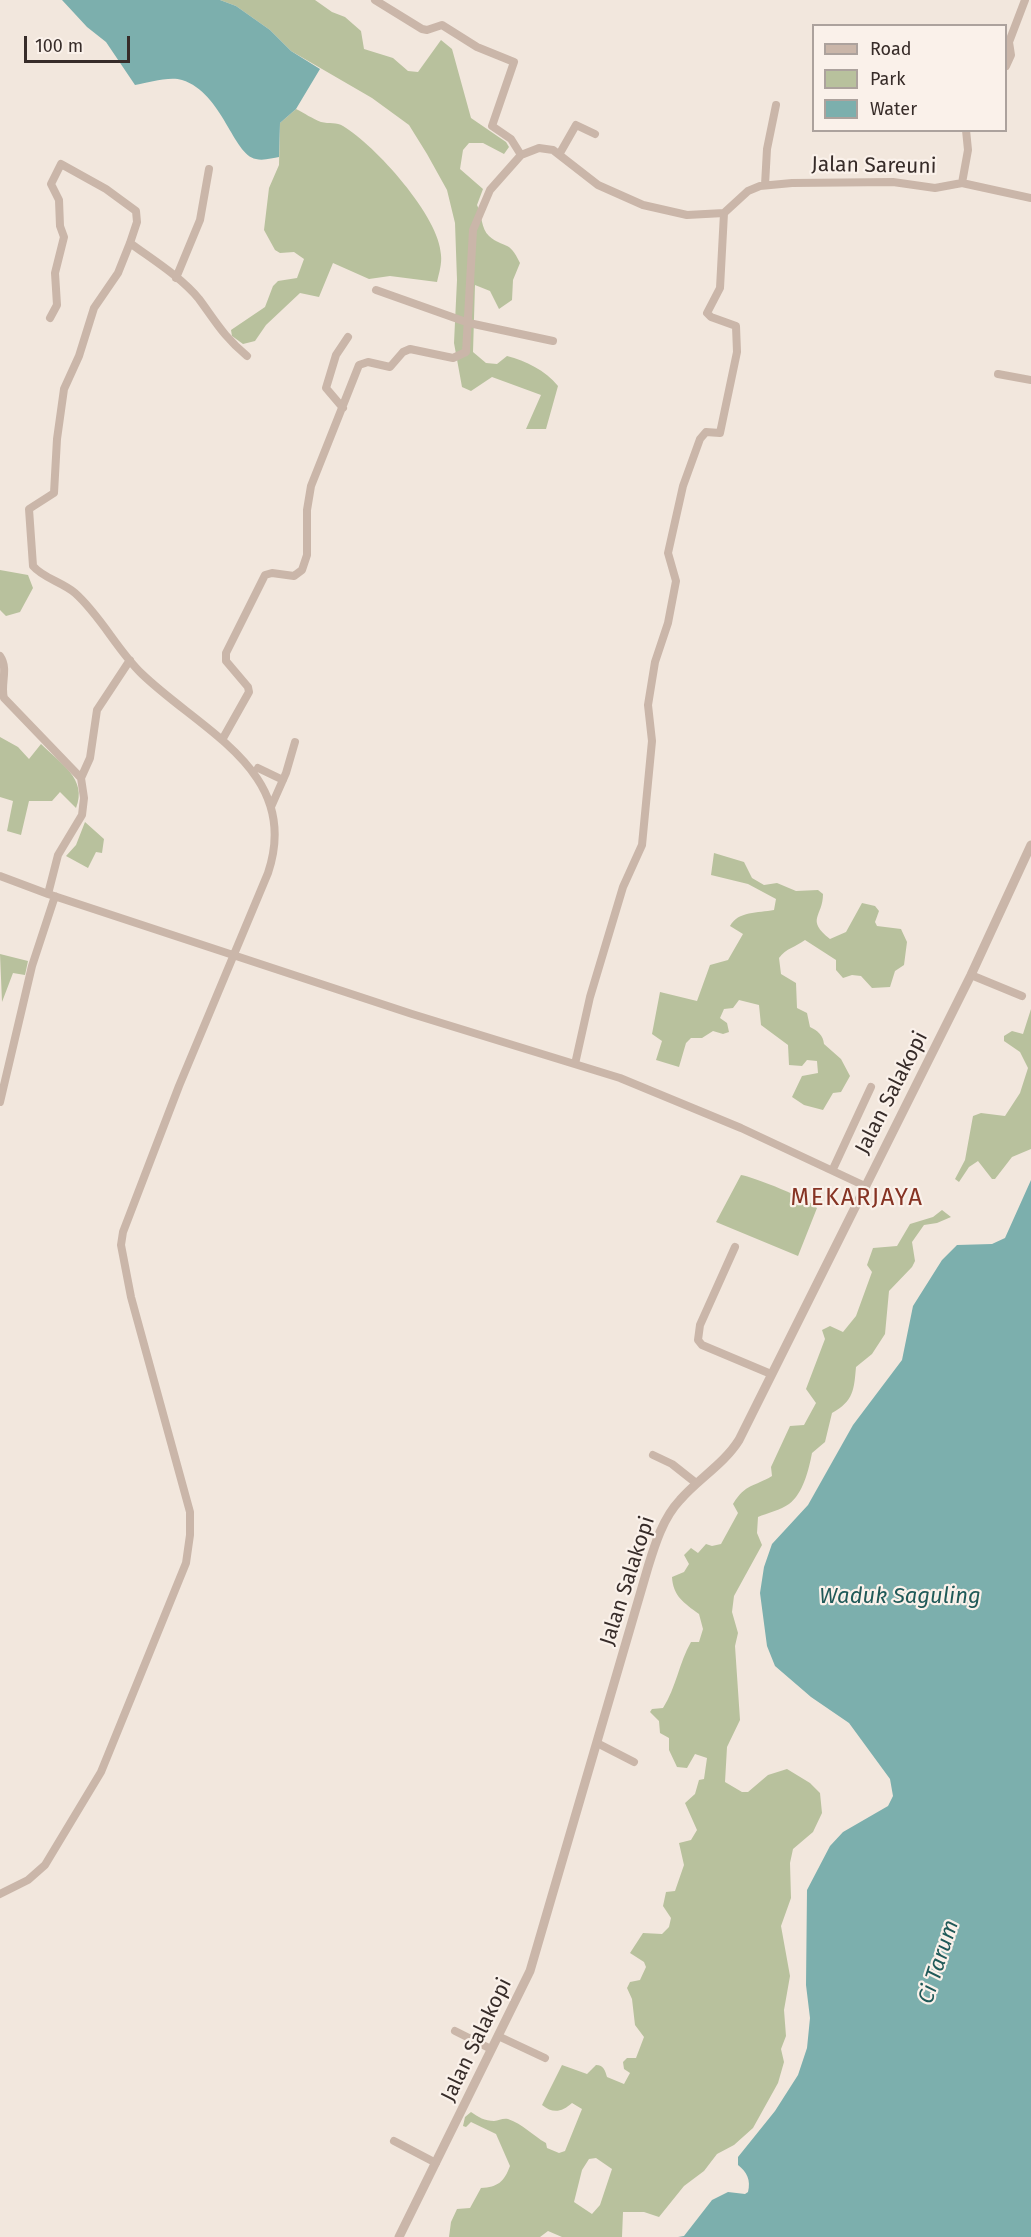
<!DOCTYPE html>
<style>
body{margin:0}
#map{position:relative;width:1031px;height:2237px;overflow:hidden;background:#f2e7dd;font-family:"Fira Sans",sans-serif}
canvas{display:block}
.legend{position:absolute;left:812px;top:24px;width:195px;height:108px;box-sizing:border-box;background:#faf1ea;border:2px solid #aca29d;margin:0;padding:8px 10px;list-style:none;font-size:18px;color:#372c29}
.legend li{display:flex;align-items:center;gap:12px;height:30px}
.legend b{width:30px;border:2px solid #aca29d}
.scale{position:absolute;left:24px;top:36px;width:106px;height:27px;box-sizing:border-box;border:3px solid #372c29;border-top:0;padding-left:8px;font-size:18px;line-height:21px;white-space:nowrap;color:#372c29;-webkit-text-stroke:4px #faf1ea;paint-order:stroke}
</style>
<div id="map">
<canvas width="1031" height="2237"></canvas>
<ul class="legend">
<li><b style="height:8px;background:#cab6a9"></b>Road</li>
<li><b style="height:16px;background:#b8c19d"></b>Park</li>
<li><b style="height:16px;background:#7cafad"></b>Water</li>
</ul>
<div class="scale">100 m</div>
</div>
<script>
const ctx = document.querySelector('canvas').getContext('2d');
ctx.lineJoin = 'round';
function fillPath(path, color) { ctx.fillStyle = color; ctx.fill(path, 'evenodd'); }
function trace(path, color, width, dash) { ctx.strokeStyle = color; ctx.lineWidth = width; ctx.lineCap = dash ? 'butt' : 'round'; ctx.setLineDash(dash || []); ctx.stroke(path); }
function label(font, color, halo, rows, align = 'center') {
  ctx.font = font + ' "Fira Sans",sans-serif'; ctx.lineWidth = 4.5; ctx.setLineDash([]); ctx.textBaseline = 'middle'; ctx.strokeStyle = halo; ctx.fillStyle = color; for (const [text, x, y, turn = 0] of rows) {
    ctx.save(); ctx.translate(x, y); ctx.rotate((+turn || 0) * Math.PI / 180); ctx.textAlign = isNaN(turn) ? turn : align; if (halo) ctx.strokeText(text, 0, 0); ctx.fillText(text, 0, 0); ctx.restore();
  }
}
fillPath(new Path2D(`
 M220,0h95l17,12 13,5 16,14 3,18 29,9 15,13 10,1 23,-32 11,9 19,69 35,24 3,5 -5,7 -21,-11h-14l-6,7 -3,19 23,20 -6,16c5,9 4,24 12,31 15,13 20,3 31,27l-7,17 -1,20 -13,9 -9,-18 -15,-6 -2,67 13,11 11,1 10,-8c19,5 38,14 51,30l-12,43h-20l15,-34 -49,-18 -21,14 -9,-4 -8,-44 3,-63 -2,-57 -8,-33 -20,-36 -18,-29 -37,-27 -81,-47 -21,-21 -34,-24z
 M296,109c8,4 17,10 25,13 8,2 16,0 22,4 32,19 97,91 98,129 1,9 -2,18 -4,27l-47,-6 -21,3 -36,-16 -14,34 -19,-4 -34,32 -11,16 -12,3 -11,-8 -1,-6 34,-23 8,-21 5,-5 19,-3 7,-19 -10,-7 -14,1 -5,-3 -11,-20 5,-42 10,-23 1,-42z
 M0,570l28,5 5,13 -13,24 -14,4 -6,-6z
 M0,737l18,10 11,12 12,-15c19,19 47,35 35,64l-16,-16 -8,9h-23l-8,34 -14,-4 6,-30 -13,-4z
 M85,822l19,17 -2,14 -6,-1 -8,16 -22,-12 10,-11z
 M714,853l30,9 8,16 12,7 13,-2 19,8 22,-1 5,4c0,23 -18,25 7,45l16,-7 16,-29 13,3 4,5 -4,11 2,4 24,3 6,13 -3,23 -9,6 -5,16 -18,1 -11,-12 -9,-1 -9,3 -7,-8v-10l-31,-20c-9,7 -19,8 -26,18l2,16 15,9 1,25 10,5 3,14c8,4 13,8 14,17l17,15 9,17 -9,16 -8,1 -10,17 -19,-5 -12,-8 10,-21 16,-3 -1,-12 -10,-1 -5,6 -13,-1 -1,-20 -27,-20 -2,-20 -20,-5 -6,8 -9,1 -4,9 7,5 2,9 -6,2 -10,-3 -11,7h-11l-5,5 -7,24 -23,-7 6,-19 -10,-7 8,-42 37,9 13,-36 18,-5 15,-26 -13,-8c8,-15 28,-13 44,-16l2,-11 -28,-15 -37,-9z
 M0,954l28,7 -3,14 -12,-2 -11,29z
 M1031,1009v140l-19,8 -17,22h-3l-14,-18 -9,6 -10,15 -4,-3 10,-19 8,-44 8,-3 24,3 15,-23 8,-25 -8,-16 -16,-11v-5l8,-5 11,3z
 M741,1175c12,2 69,24 76,33l-19,48 -82,-34z
 M942,1210l9,7 -14,6 -13,2 -12,17 3,19 -3,6 -23,24 -4,43 -13,20 -16,13c-2,22 -2,34 -24,46l-7,29 -13,11c-3,16 -9,41 -23,51 -8,6 -22,9 -31,13l-1,16 5,12 -28,51 -2,16 6,21 -3,13 5,74 -13,27 -2,35 17,10h6l20,-17 19,-6 23,14 10,10 2,20 -9,19 -20,17 -3,14 1,35 -10,28 9,50 -6,34 2,26 -5,13 3,13 -6,21 -25,45 -19,17 -17,9 -13,17 -20,15 -25,31 -15,-5h-21l-1,25h-60l-14,-6 -8,6h-91l2,-15 6,-13 13,-1 11,-20c17,-1 23,-6 29,-22l-14,-32 -25,-12 -5,5 -3,-1 2,-9 6,-5c7,5 14,9 23,9 5,0 8,-3 14,-2 15,5 24,16 38,24l1,5 12,5 6,-2 17,-42 -10,-6c-10,9 -19,11 -30,2l20,-40 25,9 9,-9c8,0 9,6 11,12l17,7 6,-11 -6,-4 -1,-7 4,-4h9l8,-21 -9,-12 -3,-26 -5,-11 3,-6 10,-2 6,-13 -2,-5 -14,-9 13,-20 19,1 7,-7 2,-9 -8,-12 3,-14 9,-1 9,-26 -5,-22 12,-3 6,-10 -12,-27 10,-9 4,-14 5,-1 3,-21 -12,-4 -8,14 -10,-1 -8,-17v-12l-9,-5 -1,-12 -9,-9 2,-3 11,-1c13,-20 16,-45 28,-66h8l4,-13 -4,-15c-15,-11 -26,-18 -27,-37l12,-5 5,-8 -5,-9 7,-7 7,5 8,-9 6,2 9,-2 17,-31 -5,-9c13,-21 21,-17 39,-28l-1,-9 19,-41 14,-1 12,-22 -10,-14 19,-50 -3,-9 8,-4 13,6 13,-16 16,-44 -5,-7 6,-17 24,-2 13,-22 23,-7zM596,2158l16,11 -12,36 -8,9 -18,-12 8,-32 7,-11z`), '#b8c19d');
fillPath(new Path2D(`
 M62,0h158l16,6 34,24 21,21 29,18 -24,40 -16,14 -1,34c-6,1 -16,4 -23,2 -23,-4 -33,-66 -74,-79 -13,-4 -34,3 -47,5l-29,-43 -19,-15z
 M1031,1180v1057h-353l6,-1 28,-36 16,-8 17,2 3,-2c3,-12 -1,-20 -10,-27v-8l37,-46 23,-36 9,-27 3,-30 -4,-33 1,-95 23,-44 13,-14 45,-26 5,-10 -3,-17 -41,-56 -38,-26 -36,-31 -8,-20 -7,-53 4,-26 8,-23 36,-39 45,-80 49,-65 11,-54 29,-46 15,-15 35,-1 13,-6z`), '#7cafad');
trace(new Path2D(`
 M375,0l47,29 5,1 15,-5 35,22 37,15 -22,64 19,13 10,16
 M1006,66l5,-11 -2,-13 16,-42
 M560,153l16,-28 19,9
 M962,183l6,-33 -2,-20
 M765,185l2,-36 9,-44
 M724,213l24,-22 12,-5 32,-3 101,-1 42,6 27,-5 69,15
 M130,243c23,17 51,34 69,56 17,23 25,38 48,57
 M176,278l24,-58 9,-51
 M376,290l93,33 84,18
 M998,374l33,6
 M343,408l-17,-20 10,-33 12,-18
 M0,656c9,13 0,28 4,42l77,80 3,20 -2,17 -24,40 -10,39 364,120 208,64 121,50 124,58
 M222,740l27,-48 -1,-5 -22,-26v-8l39,-78 7,-2 22,3 8,-6 5,-15v-45l4,-24 48,-121 9,-3 22,5 13,-15 7,-3 43,9 13,-6 7,-122 17,-40 31,-35 18,-7 14,2 45,35 45,20 44,10 37,-2
 M258,768l25,12
 M81,778l9,-20 7,-48 33,-50
 M271,807l15,-34 9,-31
 M0,876l48,18
 M971,975l51,21
 M575,1064l15,-67 33,-110 19,-42 10,-104 -4,-36 7,-43 13,-39 8,-42 -8,-28 15,-67 17,-47 6,-7 14,1 17,-81 -1,-26 -25,-9 -4,-4 13,-25 4,-75
 M0,1102l32,-136 23,-70
 M833,1169l38,-82
 M735,1247l-35,78 -2,15 4,5 69,29
 M653,1455l19,9 24,19
 M597,1743l37,19
 M0,1894l28,-14 17,-15 56,-93 85,-209 4,-28v-23l-59,-215 -10,-52 2,-13 56,-146 89,-213c34,-101 -67,-142 -126,-199 -25,-24 -41,-58 -67,-81 -13,-11 -32,-15 -42,-27l-4,-57 25,-16 3,-54 7,-50 15,-33 15,-48 24,-35 12,-30 7,-21 -1,-11 -30,-22 -45,-25 -10,20 8,16 1,26 4,11 -9,36 2,32 -7,13
 M455,2031l36,18
 M498,2036l47,22
 M394,2141l42,22`), '#cab6a9', 8);
trace(new Path2D(`
 M399,2237l131,-266 118,-404c7,-23 15,-49 32,-67 18,-21 44,-36 59,-60l232,-465 60,-130`), '#cab6a9', 9);
label('21px', '#372c29', '#faf1ea', [
 ["Jalan Sareuni",874,166,1],
 ["Jalan Salakopi",892,1093,-63],
 ["Jalan Salakopi",628,1581,-72],
 ["Jalan Salakopi",477,2040,-64]
]);
label('italic 22px', '#1f5958', '#faf1ea', [
 ["Waduk Saguling",900,1597],
 ["Ci Tarum",939,1962,-72]
]);
ctx.letterSpacing = '1.5px';
label('24px', '#863323', '#faf1ea', [
 ["MEKARJAYA",857,1198]
]);
ctx.letterSpacing = '0px';
</script>
